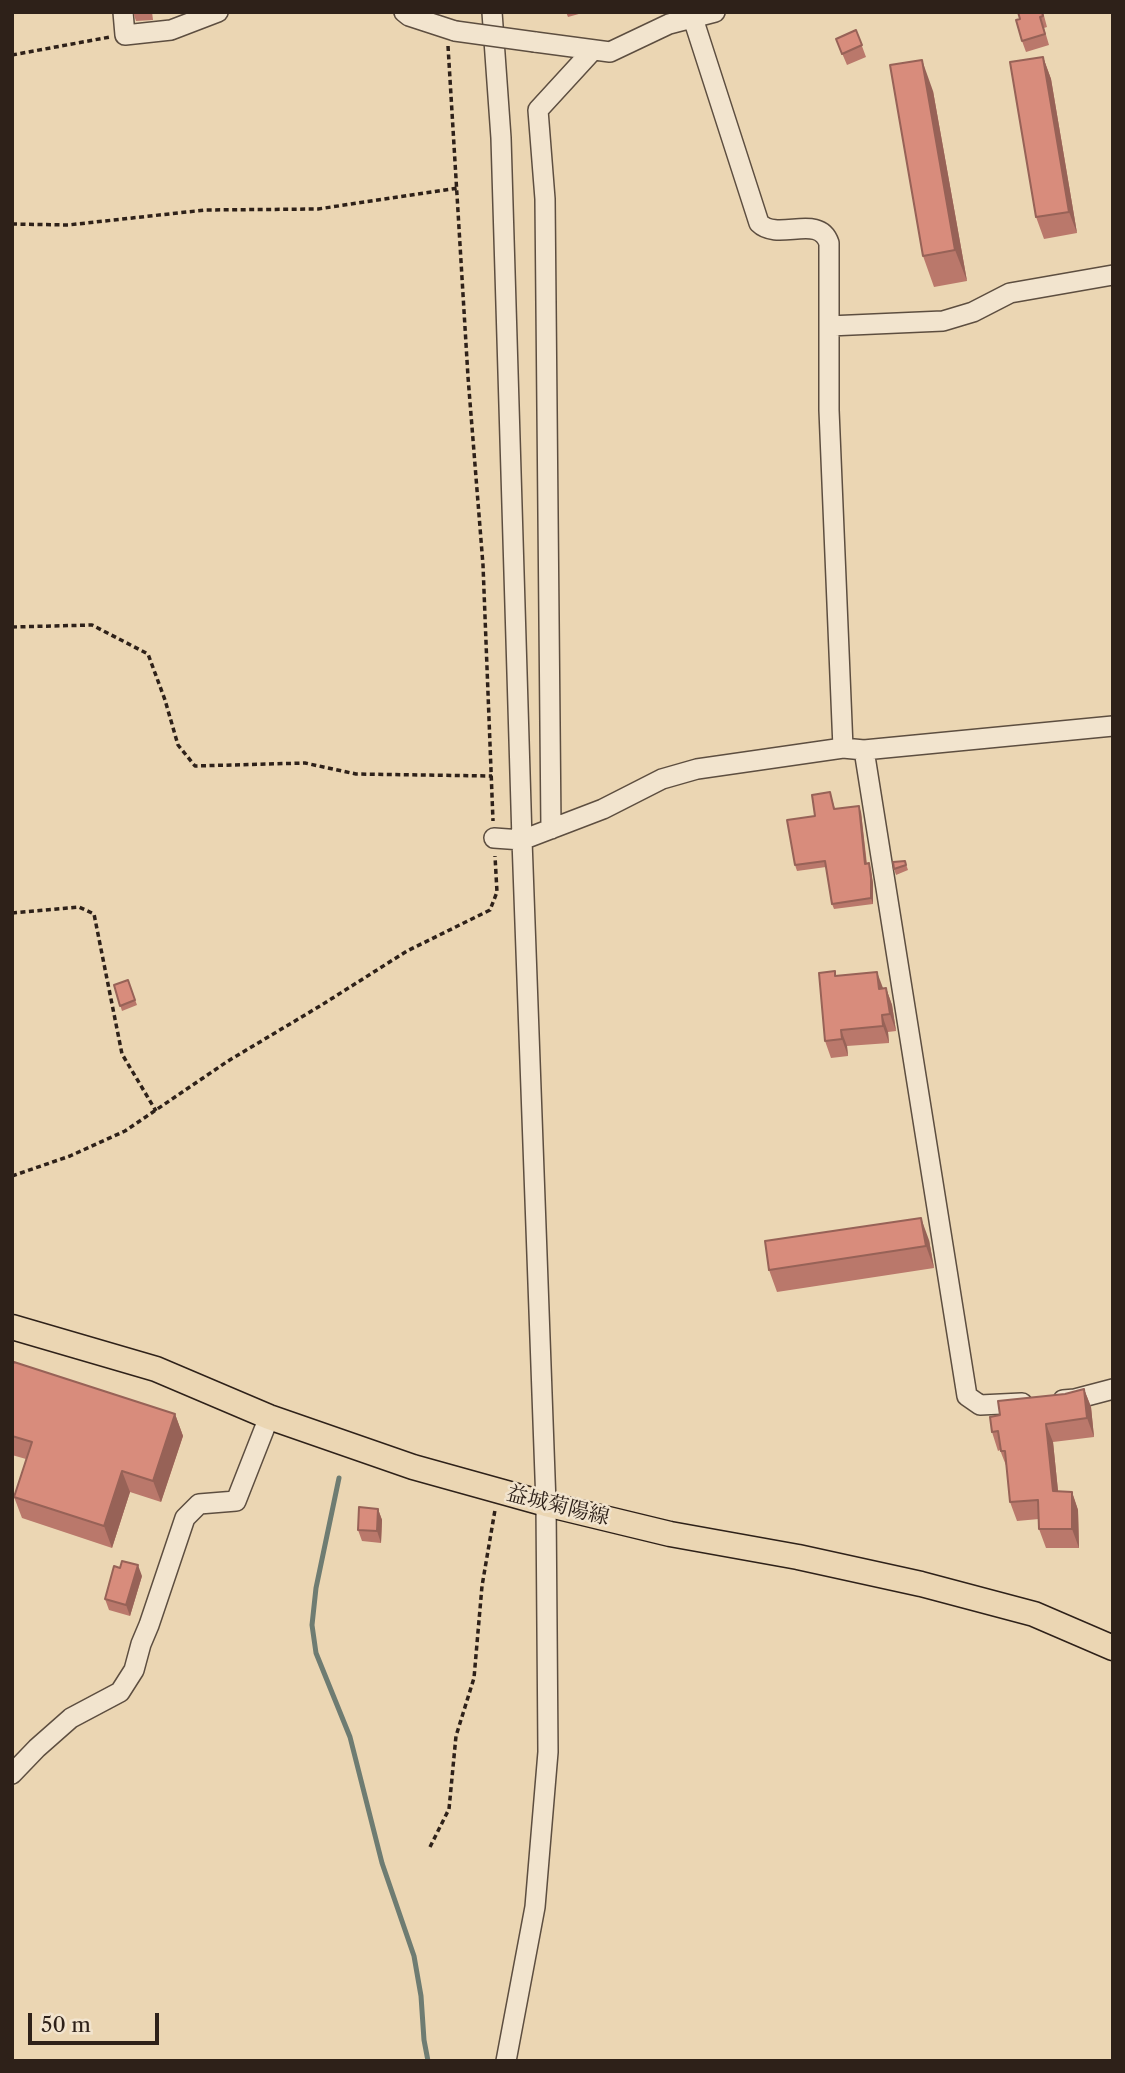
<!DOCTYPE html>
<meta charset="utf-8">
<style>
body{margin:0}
#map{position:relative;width:1125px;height:2073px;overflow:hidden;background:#ebd6b3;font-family:"Libre Caslon Text",serif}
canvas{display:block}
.frame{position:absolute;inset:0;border:14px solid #2e2119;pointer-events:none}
.scale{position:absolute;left:28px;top:2013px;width:131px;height:32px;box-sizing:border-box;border:4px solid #2e2119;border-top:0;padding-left:9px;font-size:21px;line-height:24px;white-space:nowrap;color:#2e2119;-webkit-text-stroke:5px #f2e4ce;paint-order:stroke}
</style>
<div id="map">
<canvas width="1125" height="2073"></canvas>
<div class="frame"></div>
<div class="scale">50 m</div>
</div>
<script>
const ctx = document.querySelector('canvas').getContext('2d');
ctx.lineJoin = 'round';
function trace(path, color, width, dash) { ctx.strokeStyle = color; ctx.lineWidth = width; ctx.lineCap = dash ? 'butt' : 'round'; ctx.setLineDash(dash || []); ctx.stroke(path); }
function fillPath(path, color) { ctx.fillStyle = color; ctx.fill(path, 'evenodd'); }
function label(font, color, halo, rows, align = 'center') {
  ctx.font = font + ' "Libre Caslon Text","Noto Serif JP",serif'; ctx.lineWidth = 5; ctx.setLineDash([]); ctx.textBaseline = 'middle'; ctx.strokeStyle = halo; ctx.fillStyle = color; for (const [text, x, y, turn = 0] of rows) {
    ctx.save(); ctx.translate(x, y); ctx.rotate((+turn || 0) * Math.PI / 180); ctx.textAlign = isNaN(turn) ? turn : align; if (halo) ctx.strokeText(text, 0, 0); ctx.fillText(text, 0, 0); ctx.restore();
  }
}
trace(new Path2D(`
 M339,1478l-23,110 -4,37 4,28 34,84 32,126 32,93 7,40 3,44 4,21`), '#6e7c72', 5);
const minor = new Path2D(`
 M123,12l2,23 46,-5 47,-18
 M404,12l5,4 46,15
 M492,12l9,126 21,702 24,664 2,248 -13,155 -29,154
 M691,12l68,211c19,19 60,-10 70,20v167l14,338
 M535,42l75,10 59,-28 46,-12
 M829,326l114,-5 30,-9 37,-19 103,-18
 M864,750l103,646 13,9 42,-2
 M551,829l-6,-630 -7,-89 55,-60
 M494,838l28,2 81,-31 59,-30 35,-10 146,-21 21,2 249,-24
 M1063,1400l12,-1 38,-10
 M12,1774l25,-26 34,-30 49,-26 14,-22 7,-26 8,-19 36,-107 14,-14 37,-3 33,-84`);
const major = new Path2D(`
 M12,1327l144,42 113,48 144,50 133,37 124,30 128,23 123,27 113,30 79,34`);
trace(minor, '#5d4e40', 22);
trace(major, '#2e2119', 27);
trace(new Path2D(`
 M448,46l20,331 15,188 10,256
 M12,55l98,-18
 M12,224l56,1 137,-15 113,-1 140,-21
 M12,627l80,-2 56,29 17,46 13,45 17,21 110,-3 51,11 136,2
 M12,913l67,-6 15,7 28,140 34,57
 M12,1176l58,-20 55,-25 103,-70 92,-55 87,-55 83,-41 7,-18 -2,-36
 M430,1847l19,-38 7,-73 18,-58 8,-92 13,-76`), '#2e2119', 3.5, [5, 3.5]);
trace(minor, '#f2e4ce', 19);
trace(major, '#ebd6b3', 24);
const minorBridge = new Path2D(`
 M455,31l80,11`);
trace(minorBridge, '#5d4e40', 22, []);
trace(minorBridge, '#f2e4ce', 19);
fillPath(new Path2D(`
 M133,12h19l1,8 -17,1z
 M566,12h20l-18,5z
 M1043,12l4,15 -3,1 5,17 -23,7 -4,-11z
 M856,30l10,27 -19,8 -11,-26z
 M1043,57l8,22 26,154 -33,6 -8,-22z
 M933,91l34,190 -33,6 -11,-31z
 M830,792l5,17 26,3 6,52 2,-1 2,6 2,14v21l-39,5 -2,-5 -6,-37 -29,4 -2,-6 20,-49z
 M905,861l3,9 -12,5 -2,-6z
 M837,976l46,12h3l6,17 4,26 -8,1 1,11 -42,3 1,10 -17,2 -6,-17z
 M128,980l9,25 -15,6 -8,-26z
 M929,1240l5,28 -157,24 -8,-22z
 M12,1366l163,48 8,22 -22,66 -31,-10 -18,56 -90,-30 -8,-21 12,-38 -14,-4z
 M1084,1389l7,18 3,30 -41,5 5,49 14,1 6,18 1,38h-33l-7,-19v-10l-22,2 -7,-19 -3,-34 -7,-18 -2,1 -6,-19 8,-17z
 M378,1509l4,11 -1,23 -19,-2 -4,-11z
 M142,1576l-12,40 -21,-6 -4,-11z`), '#ba786b');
fillPath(new Path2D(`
 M1043,57l8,22 26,154 -8,-21z
 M922,60l11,31 34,190 -12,-31z
 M859,806l2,6 6,57 -2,-5z
 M869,863l4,20v21l-2,-6z
 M877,972l6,16 -4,1z
 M886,988l6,17 4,26 -6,-17z
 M882,1015l6,17 1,11 -6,-17z
 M841,1030l6,16 1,10 -6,-17z
 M921,1218l8,22 5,28 -8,-22z
 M1084,1389l7,18 3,30 -7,-19z
 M175,1414l8,22 -22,66 -8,-21z
 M1046,1424l7,18 7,68 -7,-19z
 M122,1471l8,21 -18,56 -8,-22z
 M1072,1492l6,18 1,38 -7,-19z
 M378,1509l4,11 -1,23 -4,-12z
 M138,1565l4,11 -12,40 -4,-11z`), '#976257');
const building = new Path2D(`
 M1018,12h24l1,4 -3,1 5,17 -23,7 -6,-21 4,-1z
 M856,30l6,15 -20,9 -6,-15z
 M1043,57l26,155 -33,5 -26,-155z
 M922,60l33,190 -32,6 -33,-191z
 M830,792l4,17 25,-3 6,58 4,-1 2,15v20l-39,6 -7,-43 -30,4 -8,-45 28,-4 -3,-21z
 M905,861l1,4 -12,4 -1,-7z
 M835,971v5l42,-4 2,17 7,-1 4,26 -8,1 1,11 -42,4 1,9 -17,2 -6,-68z
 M128,980l7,20 -15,6 -6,-21z
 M921,1218l5,28 -157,24 -4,-29z
 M14,1362l161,52 -22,67 -31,-10 -18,55 -90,-29 18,-55 -20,-6v-70z
 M1084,1389l3,29 -41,6 7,67 19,1v37h-33l-1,-29 -28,2 -5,-51h-4l-3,-20 -6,1 -2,-15 10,-2 -2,-14 67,-7z
 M359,1507l19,2 -1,22 -19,-1z
 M122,1561l16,4 -12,40 -21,-6 9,-33 6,2z`);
fillPath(building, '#d88c7c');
trace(building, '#976257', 2);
label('21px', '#2e2119', '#f2e4ce', [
 ["益城菊陽線",558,1506,14]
]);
</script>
